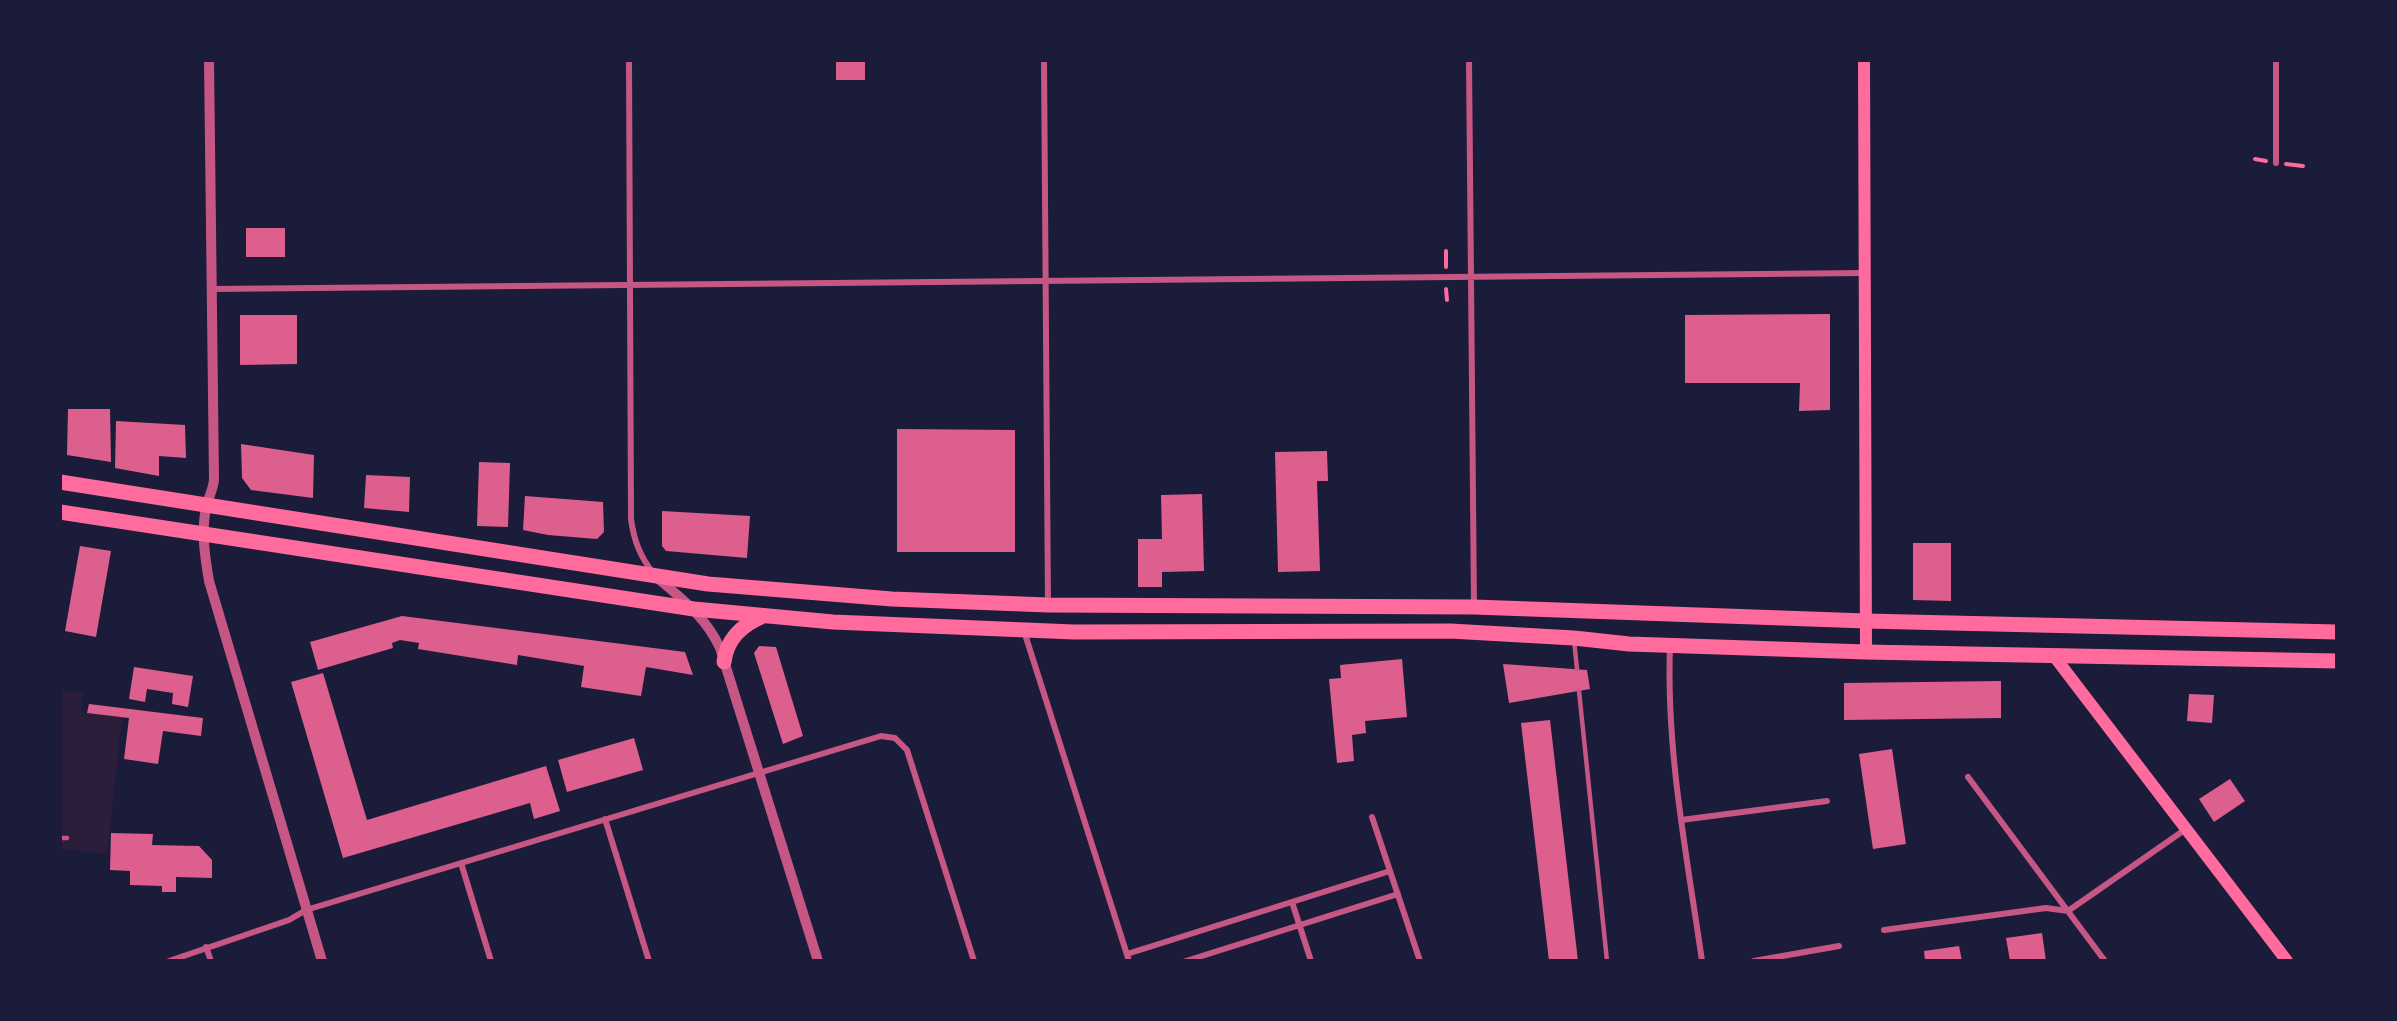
<!DOCTYPE html>
<style>
body{margin:0}
#map{position:relative;width:2397px;height:1021px;overflow:hidden;background:#1b1b3a;font-family:Helvetica,sans-serif}
canvas{display:block}
.frame{position:absolute;inset:0;border:62px solid #1b1b3a;pointer-events:none}
</style>
<div id="map">
<canvas width="2397" height="1021"></canvas>
<div class="frame"></div>
</div>
<script>
const ctx = document.querySelector('canvas').getContext('2d');
ctx.lineJoin = 'round';
function fillPath(path, color) { ctx.fillStyle = color; ctx.fill(path, 'evenodd'); }
function trace(path, color, width, dash) { ctx.strokeStyle = color; ctx.lineWidth = width; ctx.lineCap = dash ? 'butt' : 'round'; ctx.setLineDash(dash || []); ctx.stroke(path); }
fillPath(new Path2D(`
 M60,690l23,3 -2,19 41,5 -15,137 -47,-5z`), '#2a1e3b');
fillPath(new Path2D(`
 M836,60h29v20h-29z
 M246,228h39v29h-39z
 M1830,314v96l-31,1 1,-28h-115v-68z
 M240,315h57v49l-57,1z
 M68,409h42l1,53 -44,-7z
 M116,421l69,4 1,33 -27,-2v20l-44,-8z
 M897,429l118,1v122h-118z
 M241,444l73,11 -1,43 -62,-8 -9,-12z
 M1327,451l1,30h-11l3,90 -42,1 -3,-120z
 M479,462l31,1 -2,64 -31,-1z
 M366,475l44,2 -1,35 -45,-4z
 M1202,494l2,77 -42,1v15h-24v-48h24l-1,-44z
 M525,496l78,6 1,30 -7,7 -49,-4 -25,-5z
 M662,511l88,5 -3,42 -81,-7 -4,-5z
 M1913,543h38v58l-38,-1z
 M80,546l31,5 -15,86 -31,-6z
 M402,616l283,36 8,23 -47,-8 -5,29 -60,-9 3,-21 -66,-11 -1,10 -99,-16 1,-6 -19,-3 -8,3 1,5 -75,22 -8,-28z
 M759,646l17,1 27,89 -20,8 -29,-91z
 M1402,659l5,58 -42,4 1,12 -14,2 2,26 -17,2 -8,-84 12,-1 -1,-13z
 M1503,664l84,6 3,19 -81,14z
 M134,667l59,9 -5,31 -16,-3 1,-11 -26,-4 -2,13 -16,-3z
 M323,673l44,147 179,-54 14,45 -26,8 -4,-16 -187,55 -52,-176z
 M2001,681v37l-157,2v-37z
 M2189,694l25,1 -2,28 -25,-2z
 M89,704l114,14 -2,18 -38,-5 -5,33 -34,-5 5,-41 -42,-5z
 M1550,720l28,241h-29l-28,-238z
 M634,738l9,32 -76,22 -9,-32z
 M1892,749l14,95 -33,5 -14,-95z
 M2230,779l15,22 -31,21 -15,-23z
 M111,833l42,1 -1,11 47,1 13,14v18l-36,-1v15h-14v-6l-32,-1v-14l-20,-1z
 M2042,933l4,28h-36l-4,-23z
 M1959,946l3,15h-37l-1,-10z`), '#dd5f8e');
trace(new Path2D(`
 M2255,159l11,2
 M2286,164l17,2
 M1446,251v16
 M1446,289l1,11`), '#ff6b9d', 4);
trace(new Path2D(`
 M1574,640l3,29
 M1579,691l28,270
 M60,838h7`), '#c65784', 4.5);
trace(new Path2D(`
 M629,60l2,459c3,22 9,37 22,54
 M1044,60l4,545
 M1469,60l5,547
 M2276,60v103
 M211,289l1654,-16
 M1024,631l105,330
 M1670,646c-4,106 17,210 32,315
 M1968,777l137,184
 M1372,817l48,144
 M605,819l44,142
 M1681,820l146,-19
 M461,863l30,98
 M1292,902l19,59
 M1884,930l162,-22 22,3 118,-82
 M206,947l5,14
 M1127,954l263,-83
 M169,961l120,-41 17,-10 575,-174 14,2 12,12 67,211
 M1186,961l212,-67
 M1754,961l85,-15`), '#c65784', 6);
trace(new Path2D(`
 M209,60l5,420c-1,10 -6,18 -8,28 -5,24 -1,49 3,73l113,380
 M655,576c26,22 51,41 65,72l98,313`), '#c65784', 10);
trace(new Path2D(`
 M1864,60l2,592
 M2054,656l233,305`), '#ff6b9d', 12);
trace(new Path2D(`
 M60,482l648,102 184,15 156,6 426,2 392,14 471,11
 M60,512l634,97 139,13 241,10 376,-1 124,7 55,6 237,8 471,9
 M724,662c3,-24 18,-37 39,-46`), '#ff6b9d', 15);
</script>
